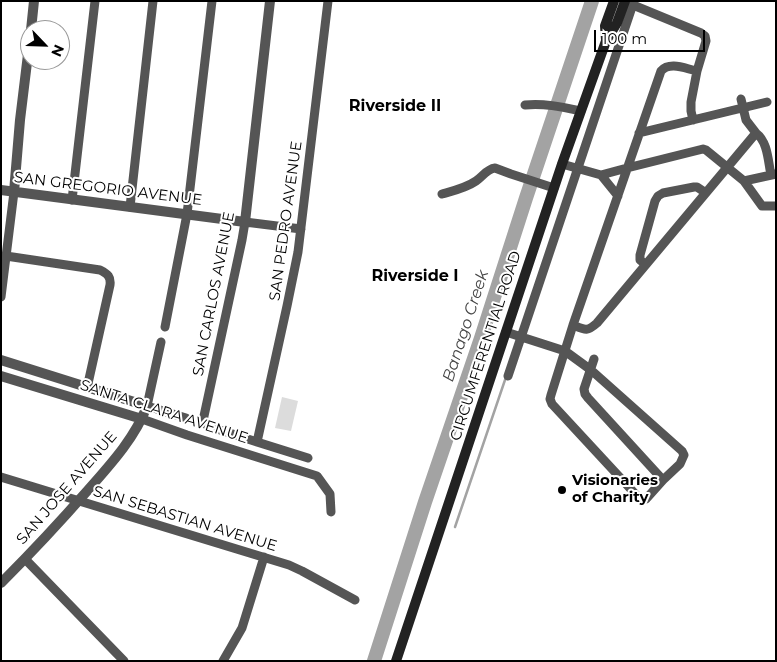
<!DOCTYPE html>
<style>
body{margin:0}
#map{position:relative;width:777px;height:662px;overflow:hidden;background:#fff;font-family:Montserrat,sans-serif}
canvas{display:block}
.frame{position:absolute;inset:0;border:2px solid #000;pointer-events:none}
.north{position:absolute;left:20px;top:20px;width:50px;height:50px;box-sizing:border-box;background:#fff;border:1px solid #999;border-radius:50%;rotate:114deg;font-size:14px;font-weight:700;line-height:20px;text-align:center;color:#000}
.north::after{content:'';display:block;margin:auto;width:18px;height:22px;background:#000;clip-path:polygon(50% 0,100% 100%,50% 72%,0 100%)}
.scale{position:absolute;left:594px;top:30px;width:111px;height:22px;box-sizing:border-box;border:2px solid #000;border-top:0;padding-left:6px;font-size:15px;line-height:18px;white-space:nowrap;color:#000;-webkit-text-stroke:4px #fff;paint-order:stroke}
</style>
<div id="map">
<canvas width="777" height="662"></canvas>
<div class="frame"></div>
<div class="north">N</div>
<div class="scale">100 m</div>
</div>
<script>
const ctx = document.querySelector('canvas').getContext('2d');
ctx.lineJoin = 'round';
function fillPath(path, color) { ctx.fillStyle = color; ctx.fill(path, 'evenodd'); }
function trace(path, color, width, dash) { ctx.strokeStyle = color; ctx.lineWidth = width; ctx.lineCap = dash ? 'butt' : 'round'; ctx.setLineDash(dash || []); ctx.stroke(path); }
function label(font, color, halo, rows, align = 'center') {
  ctx.font = font + ' Montserrat,sans-serif'; ctx.lineWidth = 4; ctx.setLineDash([]); ctx.textBaseline = 'middle'; ctx.strokeStyle = halo; ctx.fillStyle = color; for (const [text, x, y, turn = 0] of rows) {
    ctx.save(); ctx.translate(x, y); ctx.rotate((+turn || 0) * Math.PI / 180); ctx.textAlign = isNaN(turn) ? turn : align; if (halo) ctx.strokeText(text, 0, 0); ctx.fillText(text, 0, 0); ctx.restore();
  }
}
fillPath(new Path2D(`
 M282,397l16,4 -7,30 -16,-3z`), '#dcdcdc');
trace(new Path2D(`
 M455,527l51,-150`), '#a3a3a3', 2.5);
trace(new Path2D(`
 M374,661l51,-159 56,-164 45,-140 66,-197`), '#a3a3a3', 14);
trace(new Path2D(`
 M633,5l68,28 4,3 1,5 -9,30 -6,31v9l2,9
 M525,105c19,-2 37,2 56,6
 M639,133l128,-31
 M756,133c12,9 12,28 15,42
 M562,164l39,11 26,-7 76,-19 3,1 38,31 18,25h14
 M601,175l17,21
 M744,181l32,-7
 M442,194c11,-3 24,-6 34,-13 7,-5 11,-12 19,-13l16,6 43,14
 M72,200l23,-199
 M130,207l23,-206
 M301,229l-56,-7 -3,18 -38,176 -1,6 5,4 49,16 51,16
 M6,256l94,14c8,4 11,7 10,15l-23,103
 M645,264l-5,-4v-5l15,-54 3,-5 5,-3 31,-6h3l9,6
 M1,297l13,-105
 M573,325c12,5 14,7 24,-2l159,-190 -10,-13 -5,-21
 M165,327l22,-113 25,-213
 M506,332l59,19 26,19 91,81 2,4 -4,9 -17,16 -17,19 -3,1 -4,-2 -87,-94 -2,-5 1,-4 22,-70 88,-254c9,-10 25,-2 36,0
 M161,342l-14,64 39,12
 M594,359l-10,30 1,5 3,4 75,82
 M508,376l126,-375
 M142,419l45,16 130,41 13,18 1,18
 M257,442l30,-136 11,-54 30,-251
 M1,477l288,88 13,6 53,29
 M25,559l99,102
 M223,661l19,-33 22,-71`), '#555', 9);
trace(new Path2D(`
 M31,30l3,-29
 M1,190l244,32 25,-221
 M14,192l6,-72 10,-82
 M1,360l146,46c-12,32 -37,59 -59,84 -28,32 -57,63 -87,93
 M1,376l141,43`), '#555', 10);
trace(new Path2D(`
 M606,40l-1,-14 9,-25
 M396,661l166,-497 44,-123 11,-18 8,-22`), '#222', 10);
for (const [x, y, r, color] of [
 [562,490,5,"#000"]
]) { const dot = new Path2D(); dot.arc(x, y, r, 0, 2 * Math.PI); ctx.fillStyle = color; ctx.fill(dot); trace(dot, '#fff', 2); }
label('15px', '#000', '#fff', [
 ["SAN GREGORIO AVENUE",108,189,7],
 ["SAN PEDRO AVENUE",286,221,-82],
 ["SAN CARLOS AVENUE",214,294,-79],
 ["CIRCUMFERENTIAL ROAD",486,346,-72],
 ["SANTA CLARA AVENUE",164,412,18],
 ["SAN JOSE AVENUE",67,488,-49],
 ["SAN SEBASTIAN AVENUE",185,519,17]
]);
label('bold 15px', '#000', '#fff', [
 ["Visionaries",572,481],
 ["of Charity",572,498]
], 'left');
label('bold 16px', '#000', '#fff', [
 ["Riverside II",395,106],
 ["Riverside I",415,276]
]);
label('italic 16px', '#444', '#fff', [
 ["Banago Creek",466,326,-72]
]);
</script>
